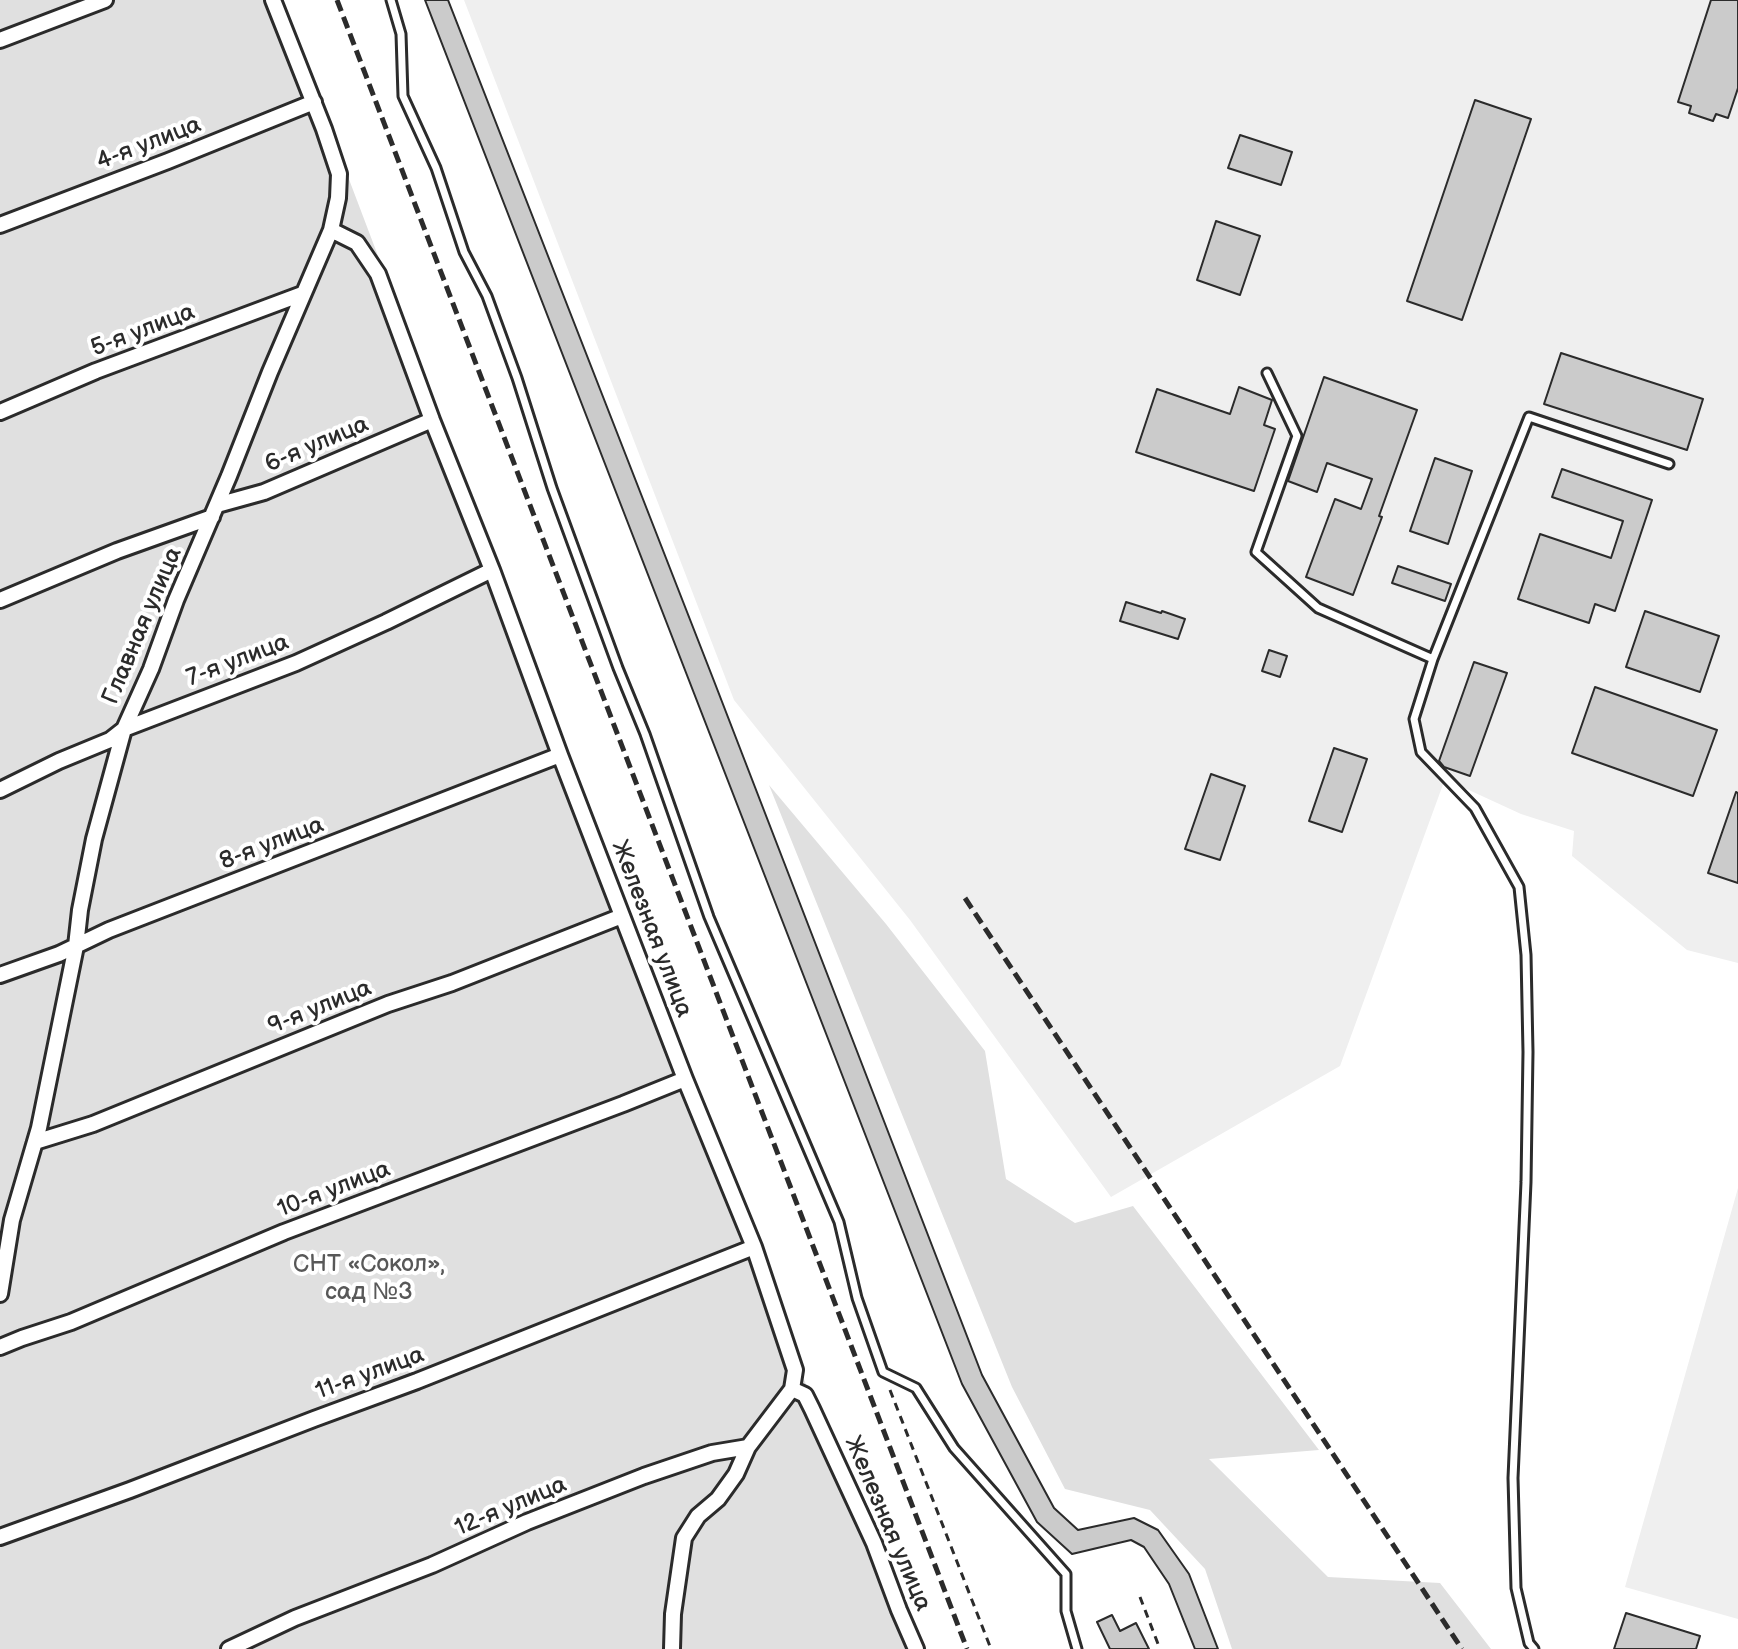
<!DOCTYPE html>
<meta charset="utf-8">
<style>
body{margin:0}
canvas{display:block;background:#fff}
</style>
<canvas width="1738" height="1649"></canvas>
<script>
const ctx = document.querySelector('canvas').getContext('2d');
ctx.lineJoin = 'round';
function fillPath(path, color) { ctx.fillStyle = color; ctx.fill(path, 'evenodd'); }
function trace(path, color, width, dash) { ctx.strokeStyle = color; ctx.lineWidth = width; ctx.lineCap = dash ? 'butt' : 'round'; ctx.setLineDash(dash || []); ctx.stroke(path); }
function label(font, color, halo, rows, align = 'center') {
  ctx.font = font + ' "Balsamiq Sans",sans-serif'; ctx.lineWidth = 8; ctx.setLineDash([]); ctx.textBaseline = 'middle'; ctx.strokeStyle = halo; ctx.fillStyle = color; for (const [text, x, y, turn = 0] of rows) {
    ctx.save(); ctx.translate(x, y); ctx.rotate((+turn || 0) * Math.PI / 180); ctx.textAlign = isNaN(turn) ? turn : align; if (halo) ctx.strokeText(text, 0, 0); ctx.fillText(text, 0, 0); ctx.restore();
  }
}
fillPath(new Path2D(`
 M464,0h1274v963l-51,-13 -115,-94 2,-25 -53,-17 -76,-35 -105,287 -229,131 -201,-277 -176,-220z
 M1738,1188v431l-113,-32z`), '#efefef');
fillPath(new Path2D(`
 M0,0h281l598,1577 33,72h-912z
 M769,785l117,139 99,127 21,128 69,44 58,-17 186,244 -110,9 119,118 112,6 51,66h-259l-27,-80 -55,-59 -85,-21 -53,-102z`), '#e0e0e0');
const building = new Path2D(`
 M425,0h23l266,681 268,694 72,133 24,22 56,-12 24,12 31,44 29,75h-23l-26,-65 -25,-37 -13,-7 -59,14 -35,-32 -75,-138z
 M1711,0h27v88l-10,30 -12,-4 -3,7 -24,-8 2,-7 -13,-4z
 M1475,100l56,19 -69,201 -55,-19z
 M1240,135l52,17 -11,33 -53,-17z
 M1216,221l44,15 -20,59 -43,-15z
 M1561,353l142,46 -16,51 -143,-46z
 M1324,377l93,33 -38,106 3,1 -29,78 -47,-18 29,-78 26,10 11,-30 -45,-16 -10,29 -29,-11z
 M1239,387l33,13 -8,25 11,4 -21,62 -118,-39 21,-63 73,25z
 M1435,458l37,13 -24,73 -38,-13z
 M1562,469l90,31 -37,111 -20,-7 -6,19 -71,-24 22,-65 71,24 12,-37 -71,-24z
 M1398,566l53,18 -6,17 -53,-18z
 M1126,602l35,11 1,-2 23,8 -7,20 -58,-18z
 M1645,611l74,25 -19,56 -74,-25z
 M1269,650l18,6 -7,21 -18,-6z
 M1474,662l33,11 -37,103 -26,-9 -5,-6z
 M1595,687l122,43 -24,66 -121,-43z
 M1334,748l33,11 -25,73 -33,-11z
 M1211,774l34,12 -25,74 -35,-11z
 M1736,792l2,1v90l-30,-10z
 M1626,1613l74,23 -4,13h-82z
 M1112,1615l8,16 16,-8 13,26h-39l-13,-27z`);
fillPath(building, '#cbcbcb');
trace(building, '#2b2b2b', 2);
const service = new Path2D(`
 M391,0l10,34 2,62 33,72 28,84 23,44 30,82 35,110 66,180 27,66 64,183 130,305 18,76 26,74 33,16 38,60 112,126v37l11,38
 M1267,373l30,63 -41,116 62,56 115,51 -19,60 7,33 54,56 44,79 7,68 2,97 -2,130 -13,296 3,110 13,55 5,6
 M1433,659l96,-242 140,47`);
const minor = new Path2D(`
 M0,40l105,-40
 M0,225l168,-64 146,-59
 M331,230l26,13 21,31 54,146 60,150 68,185 125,324 69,168 41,123 -3,19 13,6 7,14 62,134 25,67 17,39
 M0,412l96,-41 206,-77
 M217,505l47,-13 168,-72
 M0,600l117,-49 95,-34
 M0,790l59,-29 51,-21 14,-11 172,-66 90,-41 106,-52
 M0,975l59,-21 50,-24 451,-175
 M35,1142l58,-18 295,-120 64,-21 170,-67
 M0,1294l12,-74 27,-92 37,-182 4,-36 14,-71 30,-110 27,-60 25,-69 53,-124 41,-104 61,-142 7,-32 1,-24 -15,-45 -51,-129
 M0,1347l22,-9 49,-16 213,-90 339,-128 62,-25
 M0,1537l130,-47 184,-71 103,-38 337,-134
 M229,1649l66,-31 137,-53 95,-43 117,-46 68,-23 36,-6 44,-58
 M672,1649l1,-35 11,-76 14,-22 20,-17 18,-25 12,-27`);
trace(service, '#2b2b2b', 13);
trace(minor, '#2b2b2b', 20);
trace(new Path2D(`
 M890,1390l101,259
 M1140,1597l20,52`), '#2b2b2b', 3, [8, 6]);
trace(service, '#fff', 7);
trace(minor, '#fff', 14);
trace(new Path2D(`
 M337,0l630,1649
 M965,898l497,751`), '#2b2b2b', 5, [12, 6]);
label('24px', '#2b2b2b', '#fff', [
 ["4-я улица",149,144,-21],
 ["5-я улица",143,331,-21],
 ["6-я улица",317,445,-23],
 ["Главная улица",143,626,-67],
 ["7-я улица",238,661,-21],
 ["8-я улица",272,844,-21],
 ["Железная улица",651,929,69],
 ["9-я улица",320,1008,-22],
 ["10-я улица",334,1190,-21],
 ["11-я улица",370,1374,-20],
 ["12-я улица",511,1507,-23],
 ["Железная улица",887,1524,67]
]);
label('24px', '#585858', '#fff', [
 ["СНТ «Сокол»,",369,1265],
 ["сад №3",369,1293]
]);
</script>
